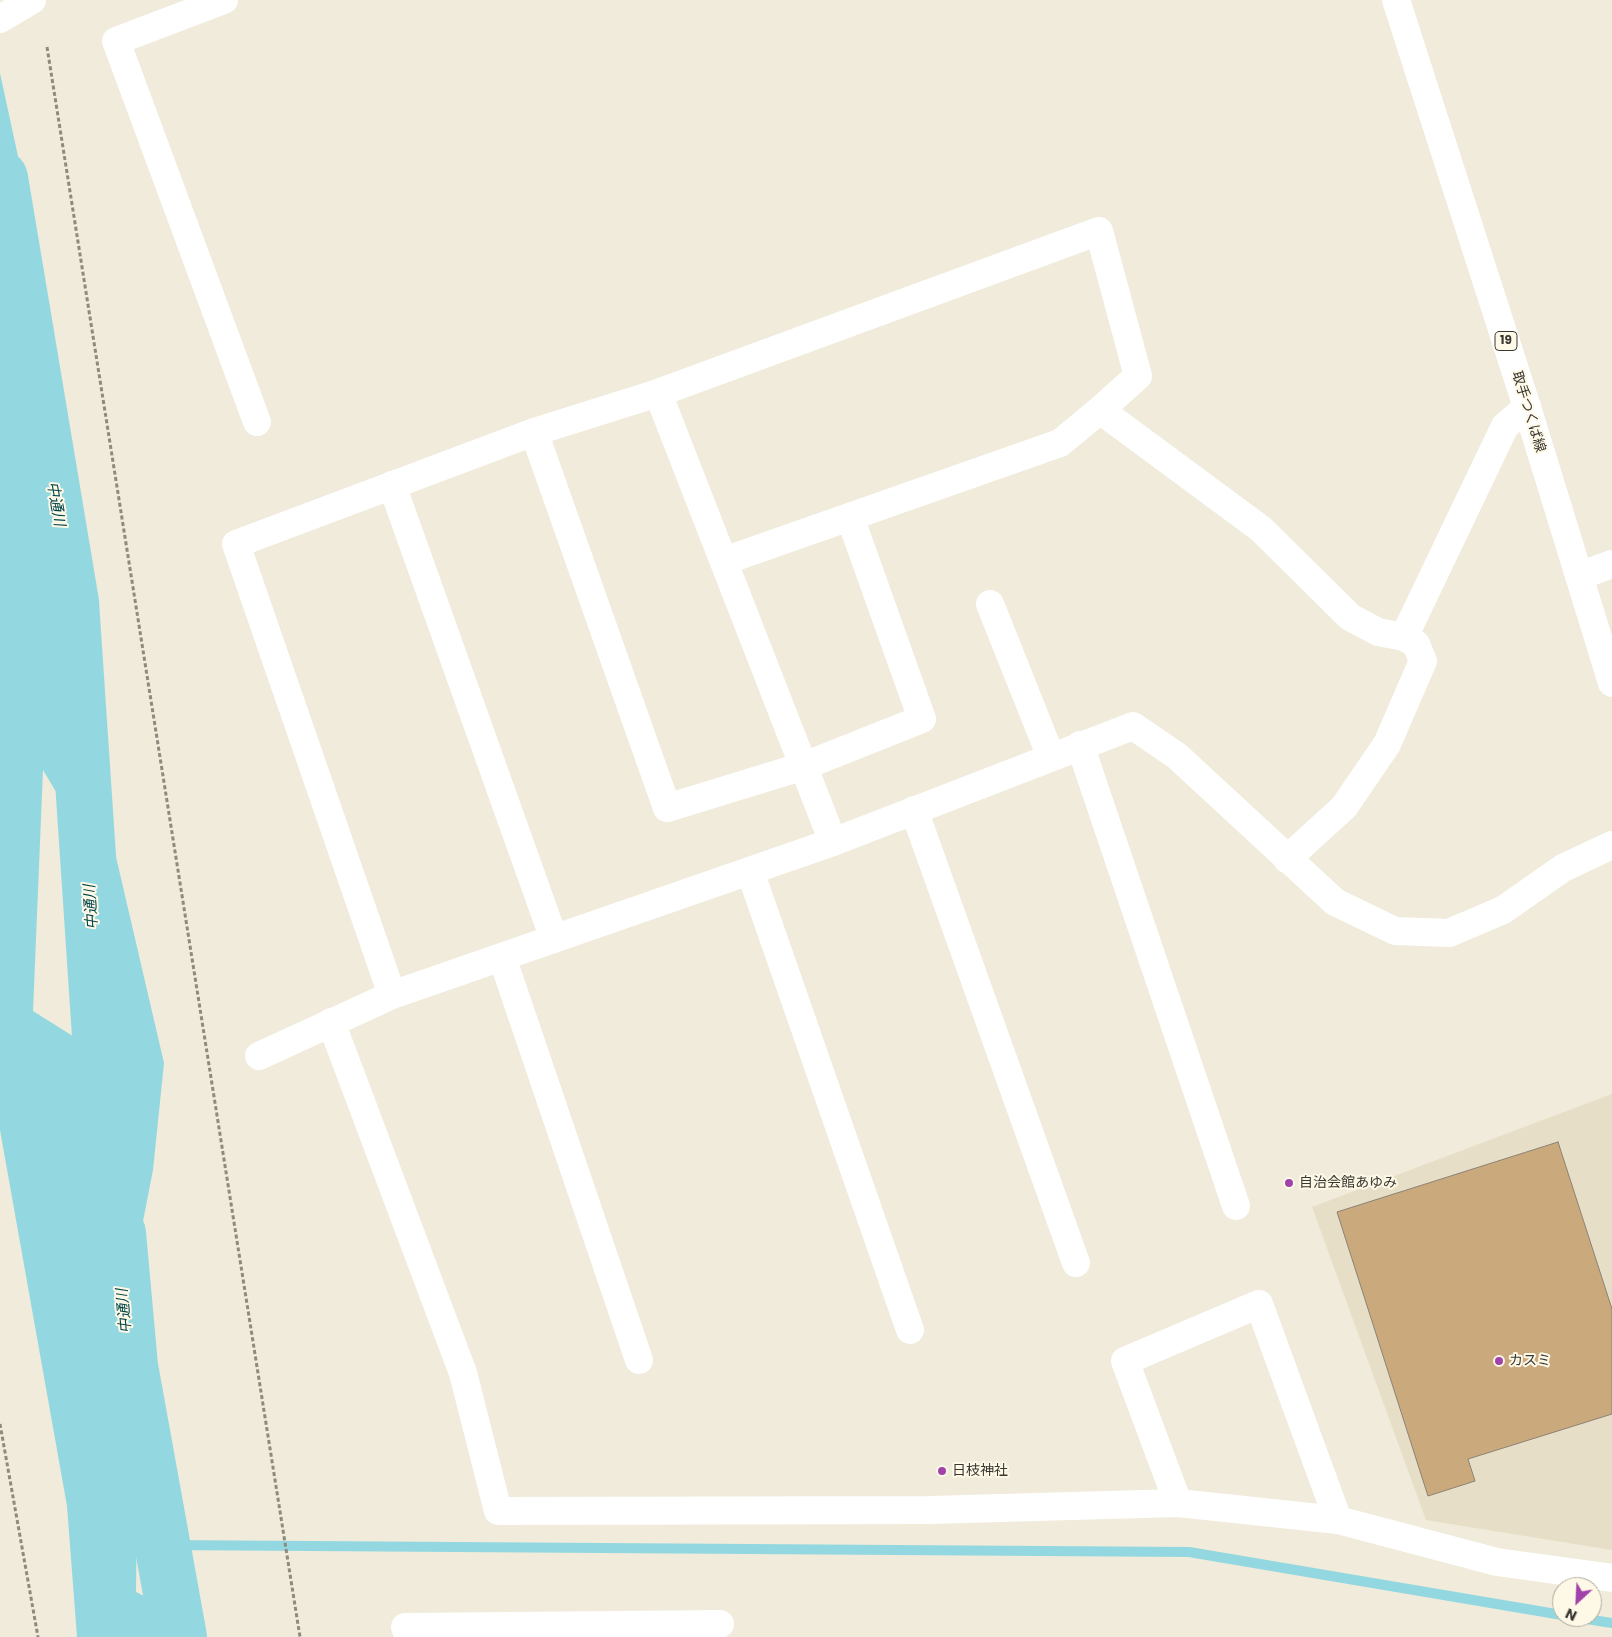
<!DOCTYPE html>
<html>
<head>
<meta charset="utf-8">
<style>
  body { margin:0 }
  #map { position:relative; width:1612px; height:1637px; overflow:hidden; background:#f0ebda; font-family:Poppins,sans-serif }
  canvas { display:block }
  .north { position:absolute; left:1552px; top:1577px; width:50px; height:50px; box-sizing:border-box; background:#fef8e7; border:1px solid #afab9e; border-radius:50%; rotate:205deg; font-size:14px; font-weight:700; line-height:20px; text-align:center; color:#393731 }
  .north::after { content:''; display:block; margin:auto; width:18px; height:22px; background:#a142aa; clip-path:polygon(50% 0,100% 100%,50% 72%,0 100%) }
</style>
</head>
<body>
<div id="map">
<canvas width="1612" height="1637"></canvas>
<div class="north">N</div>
</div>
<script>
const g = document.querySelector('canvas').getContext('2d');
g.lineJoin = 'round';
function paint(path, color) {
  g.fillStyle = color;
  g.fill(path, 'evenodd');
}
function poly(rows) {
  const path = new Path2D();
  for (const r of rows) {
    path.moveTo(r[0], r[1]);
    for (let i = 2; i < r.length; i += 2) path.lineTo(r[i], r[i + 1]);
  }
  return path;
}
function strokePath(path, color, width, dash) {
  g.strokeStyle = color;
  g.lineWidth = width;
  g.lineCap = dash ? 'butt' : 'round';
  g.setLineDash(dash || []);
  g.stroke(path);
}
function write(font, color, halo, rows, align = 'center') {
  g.font = font + ' Poppins,"Noto Sans JP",sans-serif';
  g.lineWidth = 4;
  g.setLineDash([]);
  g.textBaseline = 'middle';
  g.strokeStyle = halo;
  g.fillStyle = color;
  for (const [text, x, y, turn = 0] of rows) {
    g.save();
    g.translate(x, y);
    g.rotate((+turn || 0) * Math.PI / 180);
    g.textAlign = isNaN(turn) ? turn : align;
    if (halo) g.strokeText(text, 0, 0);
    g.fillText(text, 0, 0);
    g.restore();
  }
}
const built = poly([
  [1612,1094,1612,1550,1426,1520,1312,1207]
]);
const water = poly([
  [0,73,19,161,32,496,164,1063,153,1170,119,1344,137,1505,136,1592,197,1622,204,1637,77,1637,67,1506,0,1130],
  [43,770,113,887,76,1038,33,1011]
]);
const stream = poly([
  [162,1545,1189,1552,1562,1615],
  [1574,1617,1612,1623]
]);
const river = poly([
  [0,178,71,602,100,1036],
  [118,1233,130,1366,179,1637]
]);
const building = poly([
  [1558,1142,1612,1309,1612,1414,1468,1459,1475,1481,1428,1496,1337,1212,1558,1142]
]);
const path = poly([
  [47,47,300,1637],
  [0,1424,38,1637]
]);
const minor = poly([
  [224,0,116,41,257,422],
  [0,19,32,0],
  [658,393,833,842],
  [534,432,667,808,804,766,922,719,850,517],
  [392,485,554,939],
  [724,561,1060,443,1100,410],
  [1579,576,1612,564],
  [990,604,1051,757],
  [1404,637,1505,426,1527,407],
  [1080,745,1236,1206],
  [914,810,1076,1263],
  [750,871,910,1330],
  [502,957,639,1360],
  [392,995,236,544,534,432,658,393,1099,231,1138,376,1100,410,1261,529,1350,617,1378,632,1404,637,1416,644,1423,661,1387,744,1344,807,1287,859],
  [331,1022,463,1373,498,1511,930,1510,1178,1503,1338,1520,1497,1562,1612,1578],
  [259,1056,392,995,833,842,1133,726,1177,756,1335,902,1395,931,1449,933,1503,910,1563,868,1612,845],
  [1178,1503,1125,1361,1259,1304,1338,1520],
  [409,1637,405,1627,720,1624]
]);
const major = poly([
  [1396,0,1527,407,1612,683]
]);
const markers = [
  [1289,1183,5,"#a142aa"],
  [1499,1361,5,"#a142aa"],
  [942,1471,5,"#a142aa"]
];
const shields = [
  [1506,341,22]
];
const shieldNames = [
  ["19",1506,341]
];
const streetNames = [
  ["取手つくば線",1528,412,73]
];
const poiNames = [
  ["自治会館あゆみ",1299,1183],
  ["カスミ",1509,1361],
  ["日枝神社",952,1471]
];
const waterNames = [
  ["中通川",55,504,80],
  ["中通川",92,907,-94],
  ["中通川",125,1311,-95]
];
paint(built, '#e6dec6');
paint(water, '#93d8e1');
strokePath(stream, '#93d8e1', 10);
strokePath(river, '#93d8e1', 56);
paint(building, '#caaa7d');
strokePath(building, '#8c8275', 1);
strokePath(path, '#8d8a7f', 3, [4, 2.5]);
strokePath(minor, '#fff', 28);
strokePath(major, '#fff', 28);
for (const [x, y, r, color] of markers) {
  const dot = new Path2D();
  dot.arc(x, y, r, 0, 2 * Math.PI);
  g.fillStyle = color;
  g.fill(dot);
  strokePath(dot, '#fef8e7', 2);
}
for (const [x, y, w] of shields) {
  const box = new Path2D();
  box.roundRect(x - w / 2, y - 9.5, w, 19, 4);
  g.fillStyle = '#fef8e7';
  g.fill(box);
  strokePath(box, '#393731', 1);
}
write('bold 12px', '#393731', null, shieldNames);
write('14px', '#393731', '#fef8e7', streetNames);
write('14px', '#393731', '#fef8e7', poiNames, 'left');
write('italic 15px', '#00444a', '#fef8e7', waterNames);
</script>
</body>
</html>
